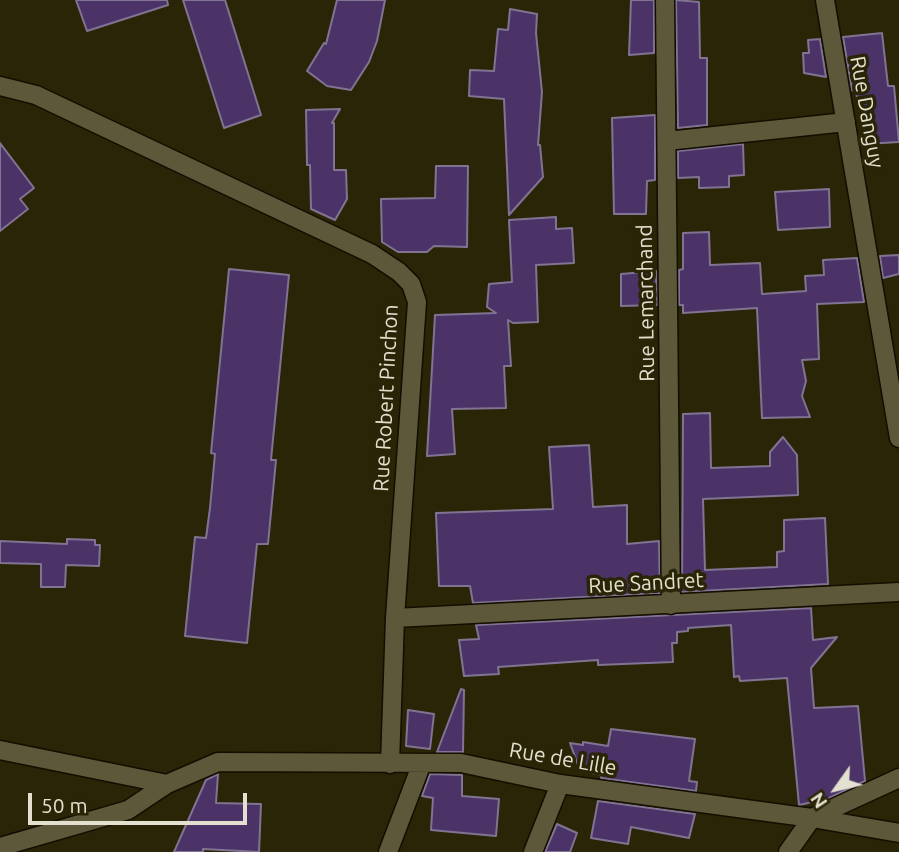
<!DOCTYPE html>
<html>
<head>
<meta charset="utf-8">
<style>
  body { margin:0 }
  #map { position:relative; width:899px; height:852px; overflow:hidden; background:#2a2506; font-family:Ubuntu,sans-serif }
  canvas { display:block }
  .north { position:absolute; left:801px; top:754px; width:70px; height:70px; -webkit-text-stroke:5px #2a2506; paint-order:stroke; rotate:236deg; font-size:19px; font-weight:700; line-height:28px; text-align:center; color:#e3e0cf }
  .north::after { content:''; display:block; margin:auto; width:24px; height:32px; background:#e3e0cf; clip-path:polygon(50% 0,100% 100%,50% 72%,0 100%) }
  .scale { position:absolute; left:28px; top:793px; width:219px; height:32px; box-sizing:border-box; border:4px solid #e3e0cf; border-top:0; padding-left:9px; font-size:21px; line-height:24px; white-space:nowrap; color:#e3e0cf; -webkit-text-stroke:5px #2a2506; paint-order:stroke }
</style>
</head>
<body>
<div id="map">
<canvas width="899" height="852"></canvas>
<div class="north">N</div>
<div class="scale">50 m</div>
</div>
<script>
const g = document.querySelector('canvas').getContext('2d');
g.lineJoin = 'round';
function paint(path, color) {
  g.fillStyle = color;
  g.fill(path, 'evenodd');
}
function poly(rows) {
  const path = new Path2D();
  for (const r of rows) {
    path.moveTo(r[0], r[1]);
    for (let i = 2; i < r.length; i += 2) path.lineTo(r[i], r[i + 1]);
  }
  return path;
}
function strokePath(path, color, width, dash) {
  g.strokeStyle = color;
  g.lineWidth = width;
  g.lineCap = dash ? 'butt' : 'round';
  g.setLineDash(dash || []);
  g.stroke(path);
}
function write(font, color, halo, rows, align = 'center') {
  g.font = font + ' Ubuntu,sans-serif';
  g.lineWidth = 7;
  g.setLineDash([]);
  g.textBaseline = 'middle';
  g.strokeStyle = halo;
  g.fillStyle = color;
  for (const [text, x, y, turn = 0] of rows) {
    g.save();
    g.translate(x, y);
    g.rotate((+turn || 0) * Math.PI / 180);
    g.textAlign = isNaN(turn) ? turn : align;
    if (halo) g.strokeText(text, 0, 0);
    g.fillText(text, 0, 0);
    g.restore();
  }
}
const building = poly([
  [76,0,167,0,168,5,87,31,76,0],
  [183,0,225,0,261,115,224,128,183,0],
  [337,0,385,0,377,41,369,62,351,90,327,86,307,71,324,43,326,44,337,0],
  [631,0,654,0,654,53,629,55,631,0],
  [676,0,699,2,700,58,707,58,707,125,678,128,676,0],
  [510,9,537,14,536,33,542,92,538,145,540,145,543,177,509,215,504,99,469,96,470,70,494,71,498,29,508,30,510,9],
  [882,33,888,86,894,86,899,142,866,144,856,92,852,90,843,37,882,33],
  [820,39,826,77,804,73,803,53,809,53,808,40,820,39],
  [340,109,332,123,334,123,334,170,346,170,347,199,335,220,311,209,310,165,307,165,306,110,340,109],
  [655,115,655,180,647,181,646,214,614,214,612,118,655,115],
  [0,143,34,188,20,199,28,209,0,231,0,143],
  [743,144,744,175,729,176,729,187,699,188,699,177,678,178,678,151,743,144],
  [436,166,468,166,467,247,434,246,427,252,398,252,382,242,381,199,435,198,436,166],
  [829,189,830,227,778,230,775,192,829,189],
  [556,217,556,229,572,228,574,263,536,265,538,322,513,323,508,320,511,366,504,366,506,408,452,409,455,454,427,456,435,315,496,313,487,307,489,284,512,282,509,220,556,217],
  [709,232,710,265,760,263,762,294,806,291,805,276,824,275,823,260,857,258,864,302,817,304,819,359,802,360,806,381,802,396,810,417,762,418,757,308,683,313,683,305,679,305,679,270,683,269,683,233,709,232],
  [899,255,899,274,883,278,880,256,899,255],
  [229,269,289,275,271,460,276,460,268,544,257,544,247,643,185,636,195,537,206,538,210,508,215,454,211,453,229,269],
  [656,271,657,305,621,306,621,274,656,271],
  [710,413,711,468,770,466,770,452,783,437,797,455,798,495,703,499,705,570,777,567,777,552,784,551,784,520,825,518,828,584,682,592,683,414,710,413],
  [589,445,593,507,627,505,627,544,659,541,660,593,473,603,470,586,439,586,436,513,553,509,549,447,589,445],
  [67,539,95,540,95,545,100,545,99,566,66,565,65,587,41,587,41,564,0,563,0,541,67,544,67,539],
  [811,608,813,640,837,637,811,668,814,708,858,706,865,781,827,799,799,805,787,678,740,681,739,676,734,677,731,625,688,628,688,631,677,632,677,643,672,643,673,662,598,665,598,660,498,667,499,674,464,676,459,640,479,639,476,625,811,608],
  [461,689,464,690,463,752,437,752,461,689],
  [408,710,434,714,430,749,406,746,408,710],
  [611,729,695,739,689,781,697,782,696,791,601,778,602,775,580,771,570,743,583,745,583,742,608,746,611,729],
  [218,774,216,803,261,804,259,852,203,849,203,852,174,852,206,780,218,774],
  [430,774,462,775,462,796,499,799,496,836,431,830,433,798,422,796,430,774],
  [598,801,695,814,689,838,631,827,628,844,591,838,598,801],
  [557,824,577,833,570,852,545,852,557,824]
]);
const minor = poly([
  [665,0,671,605],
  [825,0,899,438],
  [0,86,36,95,372,254,399,272,411,284,417,302,395,618,390,764],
  [667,141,846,122],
  [395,618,899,592],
  [0,750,167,784,218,762,461,763,560,784,812,818,899,833],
  [0,847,128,810,167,784],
  [388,852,422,763],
  [533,852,560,784],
  [788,852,812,818,899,778]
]);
const streetNames = [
  ["Rue Danguy",867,112,80],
  ["Rue Lemarchand",646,303,-91],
  ["Rue Robert Pinchon",386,398,-87],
  ["Rue Sandret",646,583,-3],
  ["Rue de Lille",563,759,10]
];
paint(building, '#4b3367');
strokePath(building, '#807492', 2);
strokePath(minor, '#120e00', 21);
strokePath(minor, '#5d5839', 18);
write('21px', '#e3e0cf', '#2a2506', streetNames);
</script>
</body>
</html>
